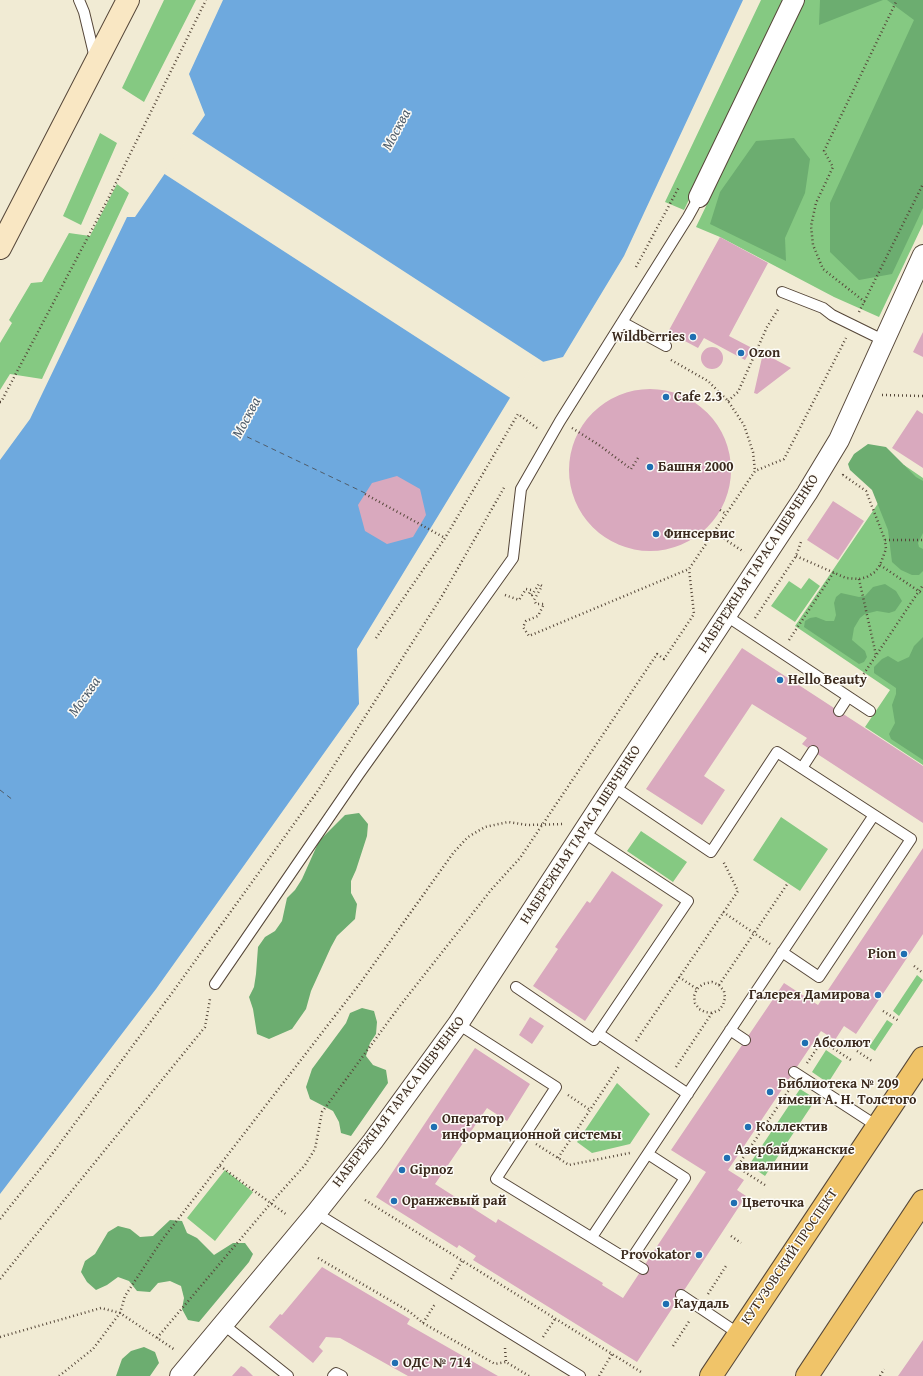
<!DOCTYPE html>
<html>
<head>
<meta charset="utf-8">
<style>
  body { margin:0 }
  canvas { display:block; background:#f1ebd4 }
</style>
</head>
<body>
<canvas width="923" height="1376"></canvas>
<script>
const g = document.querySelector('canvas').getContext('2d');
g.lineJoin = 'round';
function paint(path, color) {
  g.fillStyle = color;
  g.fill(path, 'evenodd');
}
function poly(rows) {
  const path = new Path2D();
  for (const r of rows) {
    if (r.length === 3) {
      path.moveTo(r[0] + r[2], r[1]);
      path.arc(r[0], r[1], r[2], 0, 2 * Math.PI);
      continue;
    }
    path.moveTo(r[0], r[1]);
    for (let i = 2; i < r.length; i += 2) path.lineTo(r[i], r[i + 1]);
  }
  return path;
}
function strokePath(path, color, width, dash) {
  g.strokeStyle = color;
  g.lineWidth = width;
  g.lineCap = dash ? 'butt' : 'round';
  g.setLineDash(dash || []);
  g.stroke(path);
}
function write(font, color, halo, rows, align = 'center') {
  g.font = font + ' "Gentium Book Plus",serif';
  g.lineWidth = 3;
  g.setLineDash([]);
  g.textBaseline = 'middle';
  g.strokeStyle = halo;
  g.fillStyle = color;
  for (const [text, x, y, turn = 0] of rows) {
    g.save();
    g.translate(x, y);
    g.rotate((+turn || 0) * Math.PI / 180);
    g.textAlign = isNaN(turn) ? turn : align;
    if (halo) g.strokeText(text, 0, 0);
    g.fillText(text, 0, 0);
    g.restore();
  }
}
const green = poly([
  [164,0,196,0,144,102,122,88],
  [761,0,785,0,684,210,665,202],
  [805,0,923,0,923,224,879,317,834,297,720,237,696,227],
  [100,133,117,143,81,225,63,216],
  [117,184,129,193,42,379,10,374,0,390,0,343,12,323,9,320,31,283,42,282,69,233,90,236],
  [904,465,923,478,923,765,865,727,890,690,795,626],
  [809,578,820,586,795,622,771,606,789,581,801,589],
  [781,817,828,849,800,891,753,860],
  [641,831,687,862,673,882,627,851],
  [917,975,923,980,899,1016,893,1011],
  [887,1020,893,1024,875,1051,869,1047],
  [826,1050,842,1061,828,1083,812,1072],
  [617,1083,650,1114,630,1144,592,1153,577,1142],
  [800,1089,816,1099,765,1176,749,1165],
  [225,1170,253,1192,215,1241,187,1218]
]);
const forest = poly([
  [820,0,883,0,819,25],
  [887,0,923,0,923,208,892,274,859,280,830,252,830,203,914,20],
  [794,138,810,159,805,193,785,238,786,261,710,224,720,192,756,141],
  [868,444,886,447,916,477,923,481,923,533,918,543,919,547,923,549,923,571,919,575,912,575,901,570,892,562,888,530,872,490,850,470,848,464,854,454],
  [885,584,896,591,902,601,895,611,889,613,877,611,865,614,860,618,854,628,852,640,865,651,867,657,864,662,859,664,804,627,805,621,810,618,816,617,826,621,834,621,836,615,834,603,836,597,841,593,859,597,865,596,873,587],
  [923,637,923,760,891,739,889,734,895,723,892,705,896,694,896,688,874,673,874,667,882,659,888,656,898,662,909,657,914,646],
  [359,813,368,824,367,836,356,870,351,881,351,893,357,904,355,919,337,936,331,947,311,991,306,1009,292,1029,269,1039,257,1034,253,1009,249,997,254,987,256,974,258,947,265,937,275,931,282,921,287,898,295,890,302,879,319,841,345,815],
  [362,1008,374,1011,377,1022,376,1034,370,1043,366,1056,373,1065,386,1070,388,1083,351,1136,341,1133,339,1122,333,1111,310,1099,306,1087,312,1069,346,1023,350,1013],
  [170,1220,182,1221,187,1233,197,1238,214,1255,233,1243,245,1243,253,1254,249,1262,199,1322,188,1320,182,1309,184,1298,181,1286,170,1281,158,1283,150,1292,137,1291,129,1281,118,1277,107,1285,96,1290,87,1282,81,1272,85,1261,95,1254,108,1232,118,1226,130,1229,140,1237,153,1236],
  [144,1347,155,1352,159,1363,150,1376,116,1376,122,1359,131,1351]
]);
const water = poly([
  [223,0,743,0,624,256,563,357,530,365,357,649,359,704,156,989,0,1194,0,460,30,419,127,217,135,217,205,115,189,74]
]);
const pier = poly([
  [191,133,545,363,531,367,512,399,163,173]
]);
const ferry = poly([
  [239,433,365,493],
  [0,790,13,800]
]);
const building = poly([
  [720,237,768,263,729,336,752,348,745,360,704,338,698,348,668,332],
  [923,332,923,357,913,352],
  [712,358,11],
  [763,353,791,368,757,394,754,393],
  [650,470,81],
  [917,410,923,414,923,468,892,448],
  [397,476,420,489,426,515,413,537,387,544,365,531,358,505,372,483],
  [833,501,864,521,838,560,807,540],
  [742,648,923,766,923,823,802,744,807,738,752,704,704,776,725,790,702,825,646,789],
  [923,848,923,934,856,1034,844,1026,835,1040,821,1031,728,1170,744,1180,737,1190,746,1196,637,1362,473,1260,476,1256,459,1245,457,1248,376,1197,475,1048,530,1084,507,1121,487,1108,435,1184,496,1223,498,1219,603,1283,602,1285,623,1298,706,1172,671,1150,784,983,818,1005],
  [612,871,663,905,585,1021,533,986,558,949,555,947,587,901,590,903],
  [530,1017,544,1026,532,1044,519,1035],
  [322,1267,410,1319,407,1324,498,1376,408,1376,340,1338,326,1337,319,1347,323,1351,313,1363,269,1327,280,1314,282,1315],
  [923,1340,923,1376,898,1376],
  [241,1366,245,1368,253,1376,232,1376]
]);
const path = poly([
  [636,267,679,187],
  [865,302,823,269,813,245,811,226,816,203,833,167,824,151,897,0],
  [859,312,923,184],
  [671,360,708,381,728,401,744,425,753,452,755,471],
  [882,395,923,396],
  [728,401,738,392,767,327,779,308],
  [0,402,1,402,108,199,206,0],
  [572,428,599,445,631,469,638,458],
  [365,494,445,538],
  [720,510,726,514],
  [714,532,744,552],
  [885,540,923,540],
  [796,556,846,578,859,579,867,577,875,572,880,565,886,549,885,540,866,491,843,475,842,477],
  [880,565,923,594],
  [859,579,876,655],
  [505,595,519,600,526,589,531,590,529,594,532,595,539,584,542,586,534,600,536,604,544,604,538,616,526,621,523,627,529,636,689,569,755,471,784,459,846,338],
  [755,618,796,556,801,542],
  [376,638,445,538,518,414,537,428],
  [789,640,834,572],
  [857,684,923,585],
  [723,912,770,944],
  [914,966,923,973],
  [679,977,697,989],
  [719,985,788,883],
  [883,1011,899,1021],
  [636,1041,738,891,723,861],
  [857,1051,872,1061],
  [807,1063,822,1041,851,1060],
  [676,1067,712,1013,719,1010,723,1005,725,998,724,991,719,985,712,982,703,984,697,989,694,996,695,1003,699,1009,705,1012,712,1013],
  [568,1095,590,1110],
  [536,1144,569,1165,630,1153],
  [558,1158,620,1065],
  [220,1166,287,1215],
  [765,1185,737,1167,791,1087],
  [365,1200,641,1372],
  [0,1219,49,1158,172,993,317,792,442,596,505,486],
  [731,1236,741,1243],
  [318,1258,410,1312,423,1323,495,1364,506,1362],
  [0,1279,205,1027,210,999],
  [451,1279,462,1261],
  [708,1294,726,1266],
  [423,1323,435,1304],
  [0,1337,101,1308,120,1313,175,1350],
  [543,1337,555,1319],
  [157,1338,271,1203,305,1165,315,1149,322,1112,399,1007,491,890,520,858,657,654,664,659,694,614,689,569],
  [673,1346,690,1320],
  [505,1348,506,1362,529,1376],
  [59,1376,93,1349,120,1313,125,1296,162,1240,358,986,454,852,468,837,485,827,508,822,527,825,565,824],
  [599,1376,612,1354],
  [880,1376,884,1369]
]);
const service = poly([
  [79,0,84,12,95,58],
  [782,292,823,308,832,315,885,341],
  [622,322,666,346],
  [725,615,870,711],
  [839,711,848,697],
  [802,768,813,751],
  [782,952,819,977,911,839,874,815],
  [215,984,359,774,513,558,521,489,560,421,688,217,699,197],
  [516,987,594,1040,688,901,583,832],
  [458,1024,556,1087,496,1179,643,1269],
  [730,1030,745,1040],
  [599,1034,688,1094],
  [794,1072,877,1126],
  [316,1213,580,1376],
  [592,1237,874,815,777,752,711,852,613,786],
  [630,1261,685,1178,648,1154],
  [681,1295,739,1334],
  [224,1325,288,1376],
  [333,1376,336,1373,342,1376]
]);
const minor = poly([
  [699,197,794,0],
  [180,1376,316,1213,373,1141,458,1024,606,797,807,493,839,440,923,255]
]);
const secondary = poly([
  [0,248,128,0]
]);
const primary = poly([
  [711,1376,923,1058],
  [807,1376,923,1201]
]);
const markers = [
  [693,337,4,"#1f6fb2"],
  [741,353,4,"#1f6fb2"],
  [666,397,4,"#1f6fb2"],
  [650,467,4,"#1f6fb2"],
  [656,534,4,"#1f6fb2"],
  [780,680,4,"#1f6fb2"],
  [904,954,4,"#1f6fb2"],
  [878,995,4,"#1f6fb2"],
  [805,1043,4,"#1f6fb2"],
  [770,1092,4,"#1f6fb2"],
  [434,1127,4,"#1f6fb2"],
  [748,1127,4,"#1f6fb2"],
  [727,1158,4,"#1f6fb2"],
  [402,1170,4,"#1f6fb2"],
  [394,1201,4,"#1f6fb2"],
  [734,1203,4,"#1f6fb2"],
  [699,1255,4,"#1f6fb2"],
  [666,1304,4,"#1f6fb2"],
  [395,1363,4,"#1f6fb2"]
];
const poiNames = [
  ["Wildberries",685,337,"right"],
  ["Ozon",749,353],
  ["Cafe 2.3",674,397],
  ["Башня 2000",658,467],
  ["Финсервис",664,534],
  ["Hello Beauty",788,680],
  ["Pion",896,954,"right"],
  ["Галерея Дамирова",870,995,"right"],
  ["Абсолют",813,1043],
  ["Библиотека № 209",778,1084],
  ["имени А. Н. Толстого",778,1100],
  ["Оператор",442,1119],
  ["информационной системы",442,1135],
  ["Коллектив",756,1127],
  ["Азербайджанские",735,1150],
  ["авиалинии",735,1166],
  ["Gipnoz",410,1170],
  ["Оранжевый рай",402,1201],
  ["Цветочка",742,1203],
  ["Provokator",691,1255,"right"],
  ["Каудаль",674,1304],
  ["ОДС № 714",403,1363]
];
const streetNames = [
  ["НАБЕРЕЖНАЯ ТАРАСА ШЕВЧЕНКО",759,564,-57],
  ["НАБЕРЕЖНАЯ ТАРАСА ШЕВЧЕНКО",581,835,-57],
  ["НАБЕРЕЖНАЯ ТАРАСА ШЕВЧЕНКО",399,1102,-53],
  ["КУТУЗОВСКИЙ ПРОСПЕКТ",790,1257,-56]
];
const waterNames = [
  ["Москва",397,130,-62],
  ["Москва",247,418,-62],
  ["Москва",85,697,-55]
];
paint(green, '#85c982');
paint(forest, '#6cad70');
paint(water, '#6ea9de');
paint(pier, '#f1ebd4');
strokePath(ferry, '#4f5d6b', 1, [5, 4]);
paint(building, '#d9a9be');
strokePath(service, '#564739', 12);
strokePath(minor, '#564739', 22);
strokePath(secondary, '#564739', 24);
strokePath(primary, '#564739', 24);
strokePath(path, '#564739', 2.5, [1, 3]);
strokePath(service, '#fff', 10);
strokePath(minor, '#fff', 20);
strokePath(secondary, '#f9e7c3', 22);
strokePath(primary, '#f0c469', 22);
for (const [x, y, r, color] of markers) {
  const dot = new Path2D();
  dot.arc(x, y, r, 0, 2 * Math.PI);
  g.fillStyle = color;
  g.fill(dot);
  strokePath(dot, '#fdfcf7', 1.5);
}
write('bold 14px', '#3b2a1e', '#fdfcf7', poiNames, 'left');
write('14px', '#3b2a1e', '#fdfcf7', streetNames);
write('italic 15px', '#4f5d6b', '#fdfcf7', waterNames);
</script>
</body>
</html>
